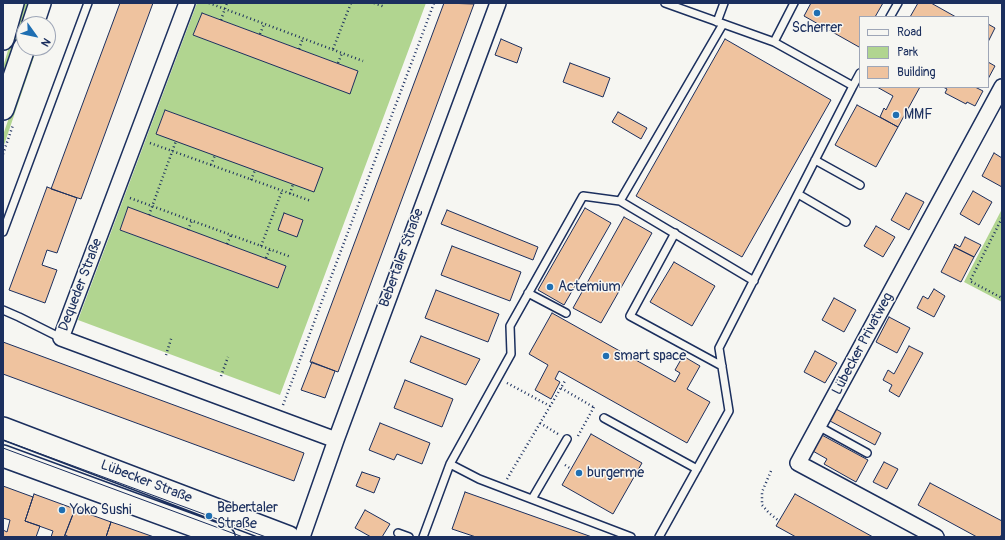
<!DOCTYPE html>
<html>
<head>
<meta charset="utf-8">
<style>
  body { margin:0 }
  #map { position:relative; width:1005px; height:540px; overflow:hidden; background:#f6f6f2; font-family:Pangolin,sans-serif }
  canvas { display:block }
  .frame { position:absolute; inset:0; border:4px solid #1b2f5e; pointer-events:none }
  .legend { position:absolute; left:859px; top:16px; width:130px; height:72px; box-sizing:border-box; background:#f6f6f2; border:1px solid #9ea6b7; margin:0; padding:5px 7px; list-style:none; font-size:12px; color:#1b2f5e }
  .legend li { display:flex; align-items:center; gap:8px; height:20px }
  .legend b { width:20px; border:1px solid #9ea6b7 }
  .north { position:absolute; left:16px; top:16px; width:40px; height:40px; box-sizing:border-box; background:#f6f6f2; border:1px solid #9ea6b7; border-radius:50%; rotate:123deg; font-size:11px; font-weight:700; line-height:16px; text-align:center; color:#1b2f5e }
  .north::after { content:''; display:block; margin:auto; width:14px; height:18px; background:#1f6fb2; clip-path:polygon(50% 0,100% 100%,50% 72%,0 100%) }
</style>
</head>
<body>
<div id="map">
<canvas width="1005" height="540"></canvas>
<div class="frame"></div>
<ul class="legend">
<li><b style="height:5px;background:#f6f6f2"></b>Road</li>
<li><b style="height:11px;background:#b1d590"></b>Park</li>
<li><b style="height:11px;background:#efc39f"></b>Building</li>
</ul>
<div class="north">N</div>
</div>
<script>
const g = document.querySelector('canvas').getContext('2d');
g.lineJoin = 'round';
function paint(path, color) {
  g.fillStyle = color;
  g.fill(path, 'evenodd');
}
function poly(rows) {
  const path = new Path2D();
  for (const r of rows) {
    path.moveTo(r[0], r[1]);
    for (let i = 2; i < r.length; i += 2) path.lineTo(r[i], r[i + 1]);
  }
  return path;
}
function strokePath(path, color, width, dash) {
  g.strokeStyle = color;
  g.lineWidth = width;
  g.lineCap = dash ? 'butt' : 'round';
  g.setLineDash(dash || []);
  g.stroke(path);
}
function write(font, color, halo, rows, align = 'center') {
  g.font = font + ' Pangolin,sans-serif';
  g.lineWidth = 3;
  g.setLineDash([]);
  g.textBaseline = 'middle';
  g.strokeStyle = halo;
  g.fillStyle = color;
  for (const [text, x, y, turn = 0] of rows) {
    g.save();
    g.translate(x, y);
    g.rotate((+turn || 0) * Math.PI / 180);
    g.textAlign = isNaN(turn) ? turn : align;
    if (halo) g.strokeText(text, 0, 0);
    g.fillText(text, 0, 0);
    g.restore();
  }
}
const green = poly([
  [22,3,28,3,21,29,3,82,3,67],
  [197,3,426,3,280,395,78,320],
  [202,13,358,71,350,93,193,35],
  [165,110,323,168,156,134],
  [128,208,286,266,278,288,120,230],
  [33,48,37,48,3,148,3,135],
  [1002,209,1002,302,964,282]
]);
const building = poly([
  [120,3,153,3,81,199,51,189,120,3],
  [444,3,474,4,338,372,310,362,444,3],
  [811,3,883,3,875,17,860,17,860,45,859,47,804,16,811,3],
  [918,3,931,3,956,17,910,17,918,3],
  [202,13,358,71,350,94,193,35,202,13],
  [988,24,995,28,988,42,988,24],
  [501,39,522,48,517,63,495,55,501,39],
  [725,39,831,100,742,257,636,196,725,39],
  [988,62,995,66,988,79,988,62],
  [570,63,610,78,603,97,563,82,570,63],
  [877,87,920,87,898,127,880,117,884,108,886,110,893,96,877,87],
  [943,87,975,87,983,91,975,106,967,102,966,104,945,93,947,89,943,87],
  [857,105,898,127,876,167,835,145,857,105],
  [165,110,323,168,314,192,156,134,165,110],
  [618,112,647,128,641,139,612,122,618,112],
  [994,153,1002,158,1002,187,982,176,994,153],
  [47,187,77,198,57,253,47,250,42,265,57,270,45,303,9,290,47,187],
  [973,191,992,202,979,225,960,214,973,191],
  [906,193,924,202,909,230,891,220,906,193],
  [128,207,286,266,278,288,120,230,128,207],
  [585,208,611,223,564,305,538,290,585,208],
  [447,210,538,247,533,260,441,224,447,210],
  [284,213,303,220,297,237,278,230,284,213],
  [624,217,652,233,601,323,573,308,624,217],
  [876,226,895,237,883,257,864,246,876,226],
  [965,237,981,245,974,257,954,247,955,244,960,247,965,237],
  [452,246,521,272,510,301,441,275,452,246],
  [954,247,974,257,961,282,941,272,954,247],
  [674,262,715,286,692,326,650,302,674,262],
  [934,289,945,296,934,317,917,308,923,296,928,299,934,289],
  [436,290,499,314,488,342,425,318,436,290],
  [834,298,856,310,844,332,822,320,834,298],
  [552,313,675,382,680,373,675,370,683,356,700,366,687,389,710,402,687,443,559,371,555,379,560,382,551,399,535,390,548,365,529,354,552,313],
  [889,317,910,328,897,353,876,342,889,317],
  [421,336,480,359,466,385,410,362,421,336],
  [3,342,304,453,294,481,3,374,3,342],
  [909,346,923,353,899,397,889,391,892,385,883,380,888,370,894,374,909,346],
  [815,351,837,363,825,383,804,372,815,351],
  [312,362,335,371,325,398,301,390,312,362],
  [405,380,453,399,442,427,394,408,405,380],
  [836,409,881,433,875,445,830,421,836,409],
  [380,423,430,443,422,464,397,454,394,460,369,450,380,423],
  [591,434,642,463,613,514,562,485,591,434],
  [820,434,868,460,856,482,824,464,827,459,811,450,820,434],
  [884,462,898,469,887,489,873,482,884,462],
  [362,472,380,478,374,493,356,486,362,472],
  [930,483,1002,521,1002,534,1000,537,977,537,918,505,930,483],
  [3,486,33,497,25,521,40,526,36,537,3,537,3,530,7,532,10,520,3,518,3,486],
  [465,492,592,537,476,537,452,529,465,492],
  [34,494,75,509,64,537,51,537,53,531,25,521,34,494],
  [795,494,873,537,796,537,776,526,795,494],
  [75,509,111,522,106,537,69,537,65,535,75,509],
  [365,510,390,524,382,537,371,537,355,528,365,510],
  [111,522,120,525,154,537,106,537,111,522]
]);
const path = poly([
  [209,3,363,61],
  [374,3,385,7],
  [221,20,227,3],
  [260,34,264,24],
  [299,49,303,38],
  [333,49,351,3],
  [338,63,342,53],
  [150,143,311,201],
  [3,154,13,125],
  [211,165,215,155],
  [251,180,255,170],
  [290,194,293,184],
  [130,198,291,257],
  [149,215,176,141],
  [1002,218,970,281,1002,298],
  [188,230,192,220],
  [227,244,231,235],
  [261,246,282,191],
  [266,258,270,249],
  [166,355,172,336],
  [221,376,228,357],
  [507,383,550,406],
  [561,388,595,408],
  [283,405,434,3],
  [540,423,558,434],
  [578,436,594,407],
  [565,465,571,469],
  [771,471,762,492,762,505,769,513,779,521],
  [507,479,565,381]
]);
const lane = poly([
  [890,17,898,3],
  [717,22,724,3],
  [723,24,620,201,754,281],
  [774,42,794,3],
  [853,86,860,73],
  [815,160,860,185],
  [798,194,846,222],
  [3,232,88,3],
  [675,233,630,316,722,366],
  [528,293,566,313],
  [3,310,19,317,61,338],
  [604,418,697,469],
  [818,426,867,453],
  [450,464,479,479,631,537],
  [532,499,567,439],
  [398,533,409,537],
  [423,537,450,464,511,354,510,326,583,196,620,201],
  [659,537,729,411,719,348,853,86,774,42,665,3]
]);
const street = poly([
  [187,3,61,338,336,440],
  [302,537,336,440,498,3],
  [936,537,798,463,1002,87]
]);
const secondary = poly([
  [33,24,40,3],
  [3,39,13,3],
  [3,109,24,48],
  [3,428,289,537],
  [3,456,224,537]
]);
const tram = poly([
  [3,440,266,537],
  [3,448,243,537]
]);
const markers = [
  [817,13,4,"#1f6fb2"],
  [896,115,4,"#1f6fb2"],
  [550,287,4,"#1f6fb2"],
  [606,356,4,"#1f6fb2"],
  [579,473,4,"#1f6fb2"],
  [62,510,4,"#1f6fb2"],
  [209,516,4,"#1f6fb2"]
];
const poiNames = [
  ["Scherrer",817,28,"center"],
  ["MMF",904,115],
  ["Actemium",558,287],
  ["smart space",614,356],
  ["burgerme",587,473],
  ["Bebertaler",217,508],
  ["Straße",217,524],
  ["Yoko Sushi",70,510]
];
const streetNames = [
  ["Bebertaler Straße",402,258,-70],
  ["Dequeder Straße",81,285,-69],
  ["Lübecker Privatweg",863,344,-62],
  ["Lübecker Straße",146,482,21]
];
paint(green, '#b1d590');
paint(building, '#efc39f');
strokePath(building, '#1b2f5e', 1);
strokePath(lane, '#1b2f5e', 10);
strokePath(street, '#1b2f5e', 18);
strokePath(secondary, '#1b2f5e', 24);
strokePath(path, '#1b2f5e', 2.5, [1, 3]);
strokePath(lane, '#f6f6f2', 7);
strokePath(street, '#f6f6f2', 15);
strokePath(secondary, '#f6f6f2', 21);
strokePath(tram, '#1b2f5e', 1);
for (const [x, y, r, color] of markers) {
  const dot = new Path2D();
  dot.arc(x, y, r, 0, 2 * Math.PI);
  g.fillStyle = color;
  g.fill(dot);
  strokePath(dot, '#f6f6f2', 1.5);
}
write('14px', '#1b2f5e', '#f6f6f2', poiNames, 'left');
write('14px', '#1b2f5e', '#f6f6f2', streetNames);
</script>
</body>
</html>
